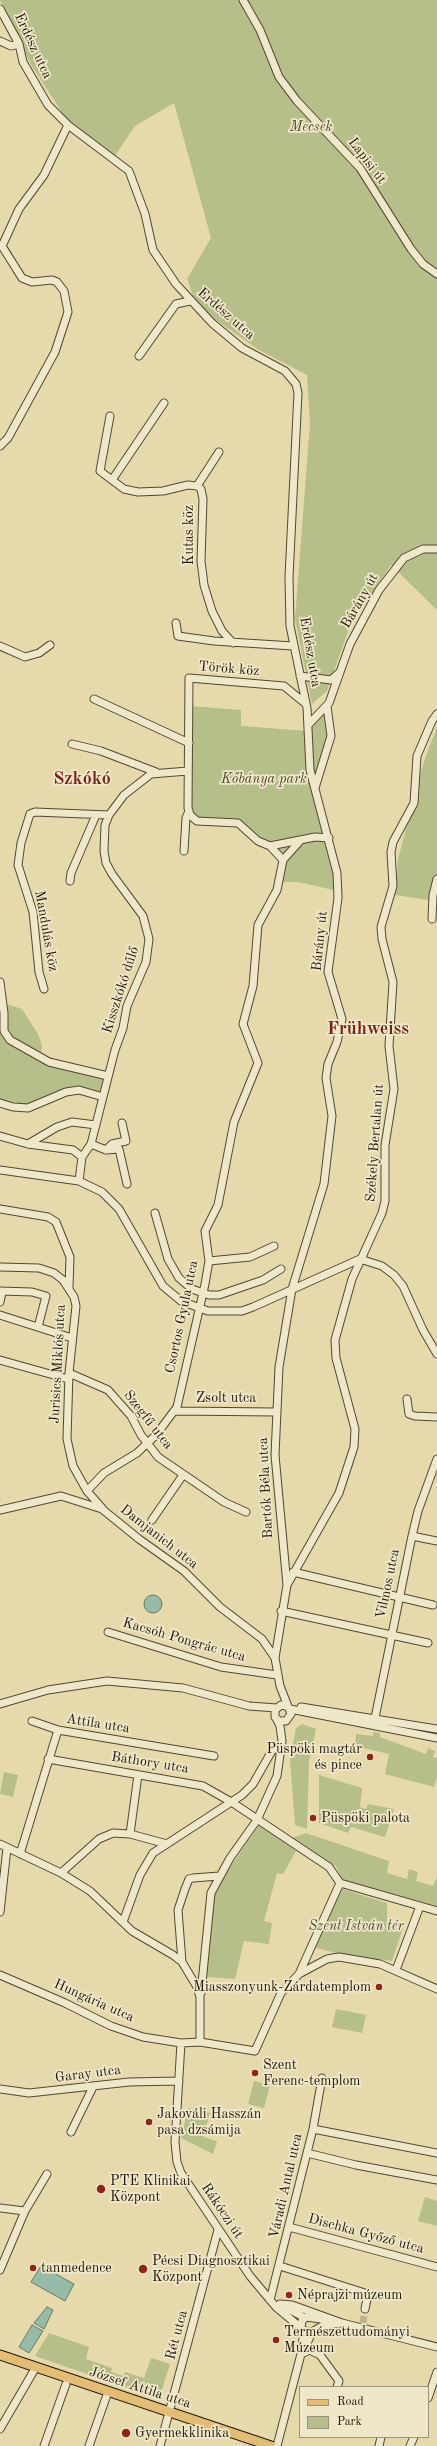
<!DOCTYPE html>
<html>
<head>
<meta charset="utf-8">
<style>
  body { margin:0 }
  #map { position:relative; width:437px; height:2446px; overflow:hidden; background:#e6daac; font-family:"Old Standard TT",serif }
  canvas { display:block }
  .legend { position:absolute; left:299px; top:2386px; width:130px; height:52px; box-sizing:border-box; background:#efe7c9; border:1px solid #9d937c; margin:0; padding:5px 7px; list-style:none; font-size:12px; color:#221608 }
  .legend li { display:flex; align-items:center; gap:8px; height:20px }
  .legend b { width:20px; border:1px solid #9d937c }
</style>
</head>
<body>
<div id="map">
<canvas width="437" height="2446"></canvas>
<ul class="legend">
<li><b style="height:5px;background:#e3bd76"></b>Road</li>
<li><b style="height:11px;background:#b6bf89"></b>Park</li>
</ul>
</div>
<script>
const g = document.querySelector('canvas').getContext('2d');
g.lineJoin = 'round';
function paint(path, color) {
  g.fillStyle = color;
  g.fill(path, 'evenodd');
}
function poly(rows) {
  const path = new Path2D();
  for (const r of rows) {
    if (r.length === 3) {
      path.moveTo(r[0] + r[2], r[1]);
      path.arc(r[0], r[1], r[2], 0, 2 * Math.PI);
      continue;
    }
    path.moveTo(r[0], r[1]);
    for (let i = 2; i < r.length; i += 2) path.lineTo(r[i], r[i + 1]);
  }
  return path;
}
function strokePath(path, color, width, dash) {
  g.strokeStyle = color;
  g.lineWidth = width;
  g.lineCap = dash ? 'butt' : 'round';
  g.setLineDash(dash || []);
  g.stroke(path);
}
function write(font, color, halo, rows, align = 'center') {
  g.font = font + ' "Old Standard TT",serif';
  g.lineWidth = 3.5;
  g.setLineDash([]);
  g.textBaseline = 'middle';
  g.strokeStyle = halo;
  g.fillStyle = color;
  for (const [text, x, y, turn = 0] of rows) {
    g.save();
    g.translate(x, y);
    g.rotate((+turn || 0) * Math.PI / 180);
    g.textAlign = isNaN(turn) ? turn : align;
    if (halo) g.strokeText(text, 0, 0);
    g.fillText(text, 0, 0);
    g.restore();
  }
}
const green = poly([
  [0,0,437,0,437,610,391,565,351,623,327,691,312,704,295,619,310,423,307,375,259,350,213,318,195,301,187,279,211,238,174,103,135,126,114,157,65,117,30,63],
  [190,706,241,710,241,726,308,731,325,709,331,726,315,788,338,891,298,882,280,882,283,860,238,823,203,823,190,815],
  [437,727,437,901,435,901,395,895,398,859,424,761],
  [0,987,7,1004,22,1009,38,1034,42,1046,41,1054,49,1060,107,1075,102,1096,79,1088,27,1107,0,1101],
  [302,1724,316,1729,309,1762,307,1829,295,1825,290,1760,296,1728],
  [373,1732,380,1733,380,1737,426,1754,428,1748,435,1751,433,1757,437,1758,437,1777,434,1787,385,1774,389,1754,355,1746,356,1734,373,1736],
  [4,1772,18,1775,13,1797,0,1794],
  [319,1775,362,1788,360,1807,366,1809,368,1804,394,1809,385,1837,351,1827,348,1833,319,1823],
  [260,1824,296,1851,283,1874,277,1873,264,1921,272,1923,269,1944,244,1941,235,1979,207,1977,213,1897,219,1883],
  [306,1833,389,1861,387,1873,407,1879,409,1869,418,1872,416,1881,433,1886,437,1876,437,1906,342,1881,336,1866,320,1859,292,1838],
  [339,1888,387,1903,387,1923,403,1928,392,1961,340,1954,313,1947],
  [336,2009,366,2015,362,2033,332,2027],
  [254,2081,270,2085,264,2108,248,2104],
  [188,2108,210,2113,203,2137,217,2141,213,2154,181,2138],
  [425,2197,437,2201,437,2226,418,2221],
  [49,2333,89,2347,86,2359,112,2368,111,2372,124,2376,125,2372,144,2378,151,2358,170,2364,159,2399,35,2356]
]);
const water = poly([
  [153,1604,9],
  [41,2266,74,2284,65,2301,31,2282,41,2266],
  [47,2307,53,2310,44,2329,34,2323,47,2307],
  [32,2325,43,2331,29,2353,19,2347,32,2325]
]);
const minorTunnel = poly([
  [363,2323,365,2309]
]);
const minor = poly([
  [243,0,260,30,279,77,297,101,360,168,411,249,423,264,437,274],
  [0,9,19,44,23,62,48,105,68,125,129,171,145,214,153,250,176,284,212,323,242,348,285,371,296,384,298,393,289,577,290,626,307,708,310,770,337,873,338,898,328,972,342,1019,337,1042,328,1064,326,1078,332,1116,324,1184,292,1289,279,1367,275,1455,287,1585,275,1658,280,1686,291,1714,286,1721,279,1721,275,1717,275,1710,281,1705,286,1706],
  [0,41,11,46,19,44],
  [139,356,176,304,190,301],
  [110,416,100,471,124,489,138,492,163,491,188,485,197,486,201,489,203,499,201,561,204,585,212,611,222,631,233,643],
  [0,446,8,438,55,352,68,312,64,291,57,282,52,280,32,282,22,278,2,246,19,209,44,175,68,125],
  [112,480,164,403],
  [197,486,219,452],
  [176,623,178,636,214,641,293,646],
  [0,646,25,657,39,653,50,645],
  [300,676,331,680,339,673],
  [94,699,189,743],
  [306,704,284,686,189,678,188,808,190,815,197,821,238,823,258,841,270,846,315,837,329,838],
  [308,725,329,703,350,644,379,590,404,558,423,549,437,549],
  [72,744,101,751,156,772],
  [315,788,331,736,327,706],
  [270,846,283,860],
  [184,851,186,818,189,811],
  [70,881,71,873,96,815],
  [432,919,433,895,437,879],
  [0,982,4,1013,4,1031,10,1040,49,1062,108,1076],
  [44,989,39,972,33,912,18,865,21,843,30,814,35,812,109,815],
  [0,1103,13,1107,28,1108,66,1092,79,1090,103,1097],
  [0,1136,28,1144,73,1150,82,1157],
  [28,1144,57,1127,72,1122,96,1125],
  [91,1144,106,1150,119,1149,127,1184],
  [106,1150,112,1144,126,1141,122,1123],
  [0,1170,79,1181,102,1192,119,1209,163,1286,181,1301,208,1311,242,1311,253,1307,360,1259,382,1266,394,1275,403,1286,423,1330,437,1354],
  [79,1181,82,1157,91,1144,115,1050,123,1028,127,1006,146,962,149,939,143,916,112,874,106,863,104,851,105,825,109,815,124,795,151,774,188,771],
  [0,1209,48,1217,56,1222,70,1257,69,1288],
  [155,1213,168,1259,179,1278,192,1289,209,1295,219,1295,263,1280,281,1269],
  [209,1261,250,1257,274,1246],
  [0,1267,39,1268,54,1273,63,1280,74,1297,76,1306,69,1373,67,1439,73,1466,87,1491,102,1508],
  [0,1291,32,1292,46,1296,38,1327],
  [0,1302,2,1292],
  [0,1315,72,1338],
  [0,1360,68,1379],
  [69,1373,108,1390,131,1416,141,1435,158,1457,224,1502,246,1512],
  [407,1399,409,1414,415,1416,437,1417],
  [175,1411,276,1412],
  [87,1491,104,1473,137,1453,156,1435,177,1407,205,1284,209,1261,205,1231,218,1205,234,1122,258,1063,243,1024,253,986,258,925,277,890,283,860,300,841],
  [0,1510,61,1496,102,1509,139,1539,184,1571,220,1607,262,1639,275,1658],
  [152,1520,183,1475],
  [412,1536,437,1541],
  [293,1572,433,1605],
  [287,1585,339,1493,354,1447,355,1429,336,1358,335,1340,352,1279,382,1213,385,1201,385,1145,394,1089,389,1046,393,982,382,939,381,927,393,886,391,852,393,842,414,803,417,756,432,721,437,714],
  [281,1611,428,1643],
  [108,1632,221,1667,277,1675],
  [0,1704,48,1690,107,1681,183,1688,249,1706,277,1708],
  [301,1707,437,1729],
  [290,1709,437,1738],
  [375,1718,412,1536,418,1511,437,1459],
  [32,1721,58,1730,214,1756],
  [48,1759,203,1786,233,1803,329,1867,340,1883],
  [130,1834,138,1775],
  [0,1844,61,1873,90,1891,132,1931,173,1955,182,1962,197,1987,200,1997,200,2042],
  [20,1854,58,1730],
  [61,1873,99,1839,113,1833,130,1834,167,1844],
  [340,1883,437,1911],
  [0,1912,7,1848],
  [123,1922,140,1875,153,1853,242,1795,253,1784,273,1749,282,1749],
  [182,1962,178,1910,185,1889,189,1879,193,1878,219,1876],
  [396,1970,420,1906],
  [299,1974,340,1883],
  [0,1975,65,2003,111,2026,143,2037,181,2043,200,2042,255,2051,281,1993,299,1974,327,1959,339,1957,380,1964,437,1989],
  [201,1993,211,1893,230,1858,257,1820,277,1776,282,1741,280,1726,277,1720],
  [181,2043,175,2142,177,2162,181,2173,250,2276,276,2307,306,2332,312,2332,324,2325,342,2323],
  [0,2089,29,2093,129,2082,179,2081],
  [313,2129,437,2153],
  [71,2132,93,2087],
  [307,2153,356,2165,437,2180],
  [0,2208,25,2211],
  [289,2227,437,2267],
  [280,2266,368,2294,365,2309],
  [0,2270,25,2211,47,2174],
  [270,2300,313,2129,322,2078],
  [280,2304,292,2305,342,2323,437,2347],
  [281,2305,305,2318],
  [301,2327,302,2321,306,2317,328,2320],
  [304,2350,312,2332],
  [301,2354,310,2350,320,2355,339,2381,337,2387],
  [428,2398,437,2372],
  [0,2429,36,2367],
  [44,2446,66,2384],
  [89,2446,108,2392],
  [160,2446,218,2230],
  [277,2446,301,2354,304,2331],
  [379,2446,381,2437],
  [410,2446,414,2437]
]);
const major = poly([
  [0,2355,271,2446]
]);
const markers = [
  [370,1757,4,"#8f2418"],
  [313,1818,4,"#8f2418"],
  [379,1987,4,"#8f2418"],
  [255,2073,4,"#8f2418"],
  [149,2122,4,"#8f2418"],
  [101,2189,5,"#8f2418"],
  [33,2268,4,"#8f2418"],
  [143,2269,5,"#8f2418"],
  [289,2295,4,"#8f2418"],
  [276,2340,4,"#8f2418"],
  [126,2433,5,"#8f2418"]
];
const streetNames = [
  ["Erdész utca",33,46,65],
  ["Lapisi út",367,161,53],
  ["Erdész utca",226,314,41],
  ["Kutas köz",189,535,-90],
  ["Bárány út",360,601,-60],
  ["Erdész utca",310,652,80],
  ["Török köz",229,669,5],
  ["Mandulás köz",46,931,80],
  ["Bárány út",320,941,-84],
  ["Kisszkókó dűlő",121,990,-72],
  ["Székely Bertalan út",375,1143,-86],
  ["Csortos Gyula utca",182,1317,-78],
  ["Jurisics Miklós utca",58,1364,-87],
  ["Zsolt utca",226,1398],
  ["Szegfű utca",148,1420,52],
  ["Bartók Béla utca",266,1488,-93],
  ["Damjanich utca",159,1537,38],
  ["Vilmos utca",388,1584,-78],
  ["Kacsóh Pongrác utca",184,1640,16],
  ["Attila utca",98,1724,9],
  ["Báthory utca",150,1763,9],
  ["Hungária utca",94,2001,24],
  ["Garay utca",88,2074,-7],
  ["Váradi Antal utca",286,2186,-77],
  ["Rákóczi út",222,2211,56],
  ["Dischka Győző utca",366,2234,15],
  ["Rét utca",177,2335,-75],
  ["József Attila utca",140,2388,18]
];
const parkNames = [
  ["Mecsek",311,127],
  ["Kőbánya park",264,779],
  ["Szent István tér",356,1926]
];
const poiNames = [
  ["Püspöki magtár",362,1749,"right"],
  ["és pince",362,1765,"right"],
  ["Püspöki palota",321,1818],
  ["Miasszonyunk-Zárdatemplom",371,1987,"right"],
  ["Szent",263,2065],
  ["Ferenc-templom",263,2081],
  ["Jakováli Hasszán",157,2114],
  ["pasa dzsámija",157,2130],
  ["PTE Klinikai",110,2181],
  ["Központ",110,2197],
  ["Pécsi Diagnosztikai",152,2261],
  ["Központ",152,2277],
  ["tanmedence",41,2268],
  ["Néprajzi múzeum",297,2295],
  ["Természettudományi",284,2332],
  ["Múzeum",284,2348],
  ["Gyermekklinika",135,2433]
];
const districtNames = [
  ["Szkókó",82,779],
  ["Frühweiss",368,1029]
];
paint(green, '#b6bf89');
paint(water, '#97bba7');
strokePath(water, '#687967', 1);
strokePath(minorTunnel, '#bfb38b', 7, [7, 3.5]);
strokePath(minor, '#534731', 9);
strokePath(major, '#221608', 11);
strokePath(minor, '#efe7c9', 7);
strokePath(major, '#e3bd76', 9);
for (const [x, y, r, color] of markers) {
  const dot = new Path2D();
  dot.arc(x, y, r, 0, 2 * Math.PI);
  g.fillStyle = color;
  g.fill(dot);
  strokePath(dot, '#efe7c9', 1.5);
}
write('14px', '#221608', '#efe7c9', streetNames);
write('italic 14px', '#4e492f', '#efe7c9', parkNames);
write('14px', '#221608', '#efe7c9', poiNames, 'left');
write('bold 18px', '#7a1f14', '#efe7c9', districtNames);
</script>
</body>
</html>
